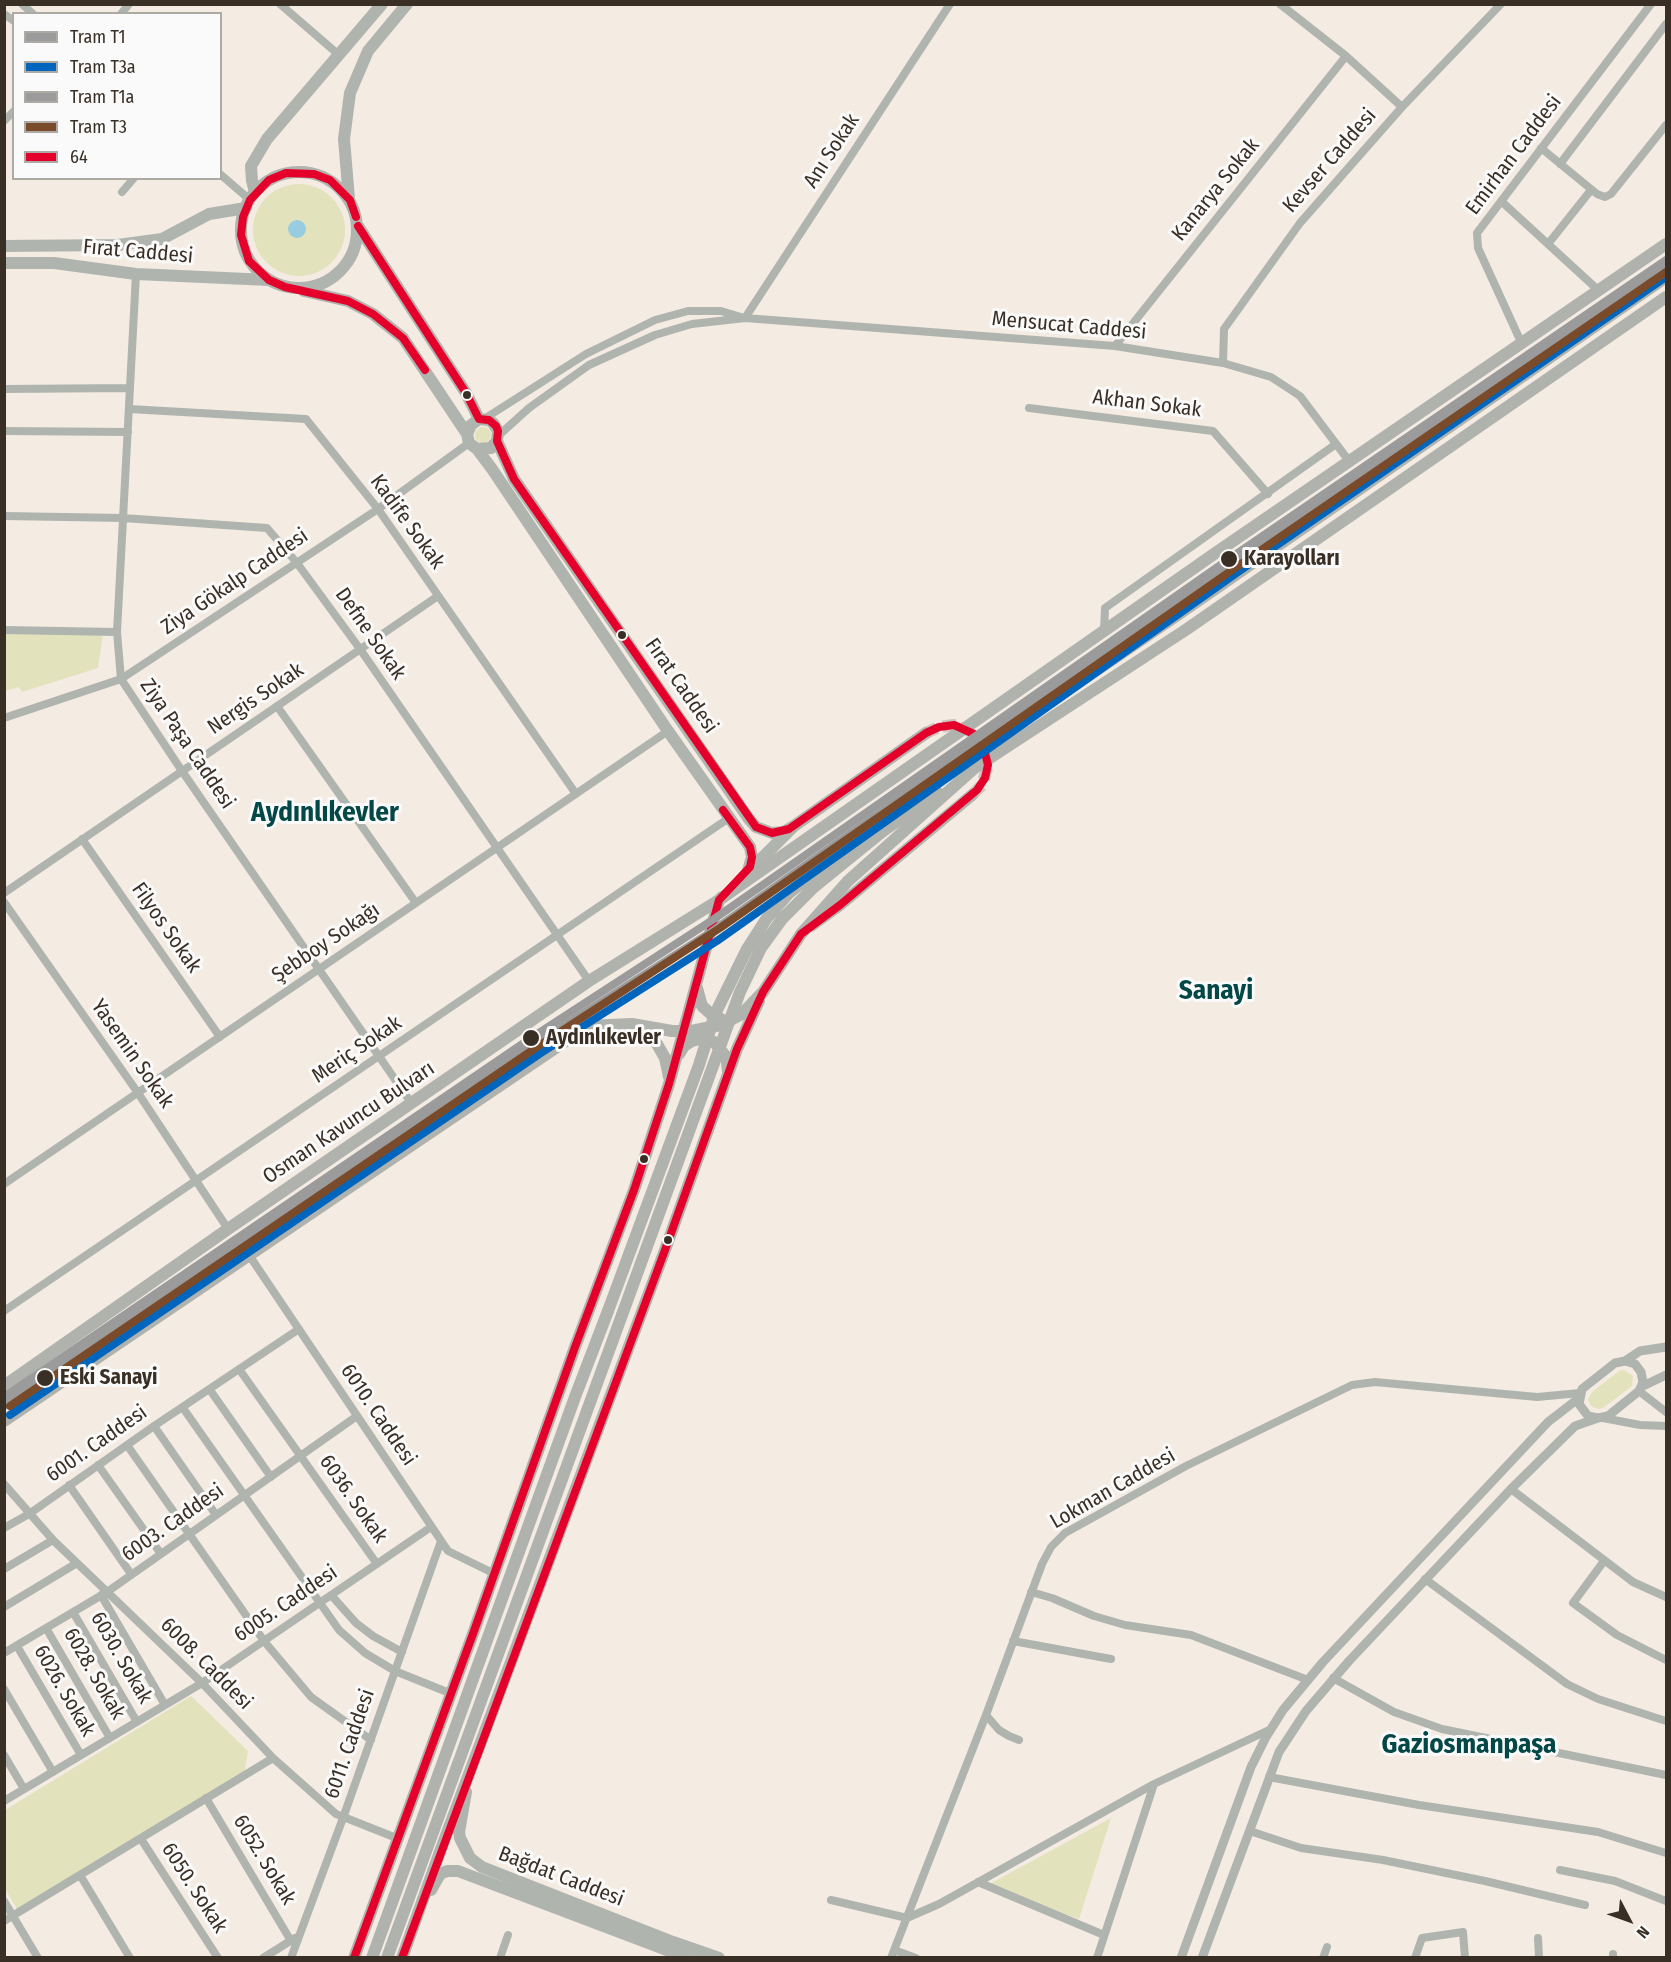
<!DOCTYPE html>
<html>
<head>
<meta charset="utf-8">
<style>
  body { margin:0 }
  #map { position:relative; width:1671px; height:1962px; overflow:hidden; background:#f4ebe2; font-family:"Fira Sans Condensed",sans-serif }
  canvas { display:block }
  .frame { position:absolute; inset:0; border:6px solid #3a2f25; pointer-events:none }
  .legend { position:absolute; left:12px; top:12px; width:210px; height:168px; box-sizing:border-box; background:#fafafa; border:2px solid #ada9a5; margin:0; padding:8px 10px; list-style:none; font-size:18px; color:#3a2f25 }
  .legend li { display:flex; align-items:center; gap:12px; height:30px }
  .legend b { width:30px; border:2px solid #ada9a5 }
  .north { position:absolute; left:1599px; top:1890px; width:60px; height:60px; -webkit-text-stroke:4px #fafafa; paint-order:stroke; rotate:131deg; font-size:16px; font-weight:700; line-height:24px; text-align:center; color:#3a2f25 }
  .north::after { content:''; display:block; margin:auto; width:21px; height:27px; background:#3a2f25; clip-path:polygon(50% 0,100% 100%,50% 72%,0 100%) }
</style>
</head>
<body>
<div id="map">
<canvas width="1671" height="1962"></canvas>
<div class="frame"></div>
<ul class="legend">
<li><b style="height:8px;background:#9b9b9b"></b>Tram T1</li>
<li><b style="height:8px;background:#0065bd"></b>Tram T3a</li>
<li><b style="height:8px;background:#9b9b9b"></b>Tram T1a</li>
<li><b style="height:8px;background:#7a4b2a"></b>Tram T3</li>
<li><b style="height:8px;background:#e4002b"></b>64</li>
</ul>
<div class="north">N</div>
</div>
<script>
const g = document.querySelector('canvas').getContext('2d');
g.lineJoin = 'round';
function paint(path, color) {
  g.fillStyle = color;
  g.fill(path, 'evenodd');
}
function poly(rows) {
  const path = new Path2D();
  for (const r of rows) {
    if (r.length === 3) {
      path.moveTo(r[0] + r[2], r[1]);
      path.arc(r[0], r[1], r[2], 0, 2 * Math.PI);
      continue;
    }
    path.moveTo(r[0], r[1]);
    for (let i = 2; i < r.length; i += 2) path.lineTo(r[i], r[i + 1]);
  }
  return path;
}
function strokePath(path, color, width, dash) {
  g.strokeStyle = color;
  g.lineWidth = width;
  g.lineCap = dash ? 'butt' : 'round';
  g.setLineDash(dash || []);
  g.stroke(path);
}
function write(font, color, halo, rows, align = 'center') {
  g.font = font + ' "Fira Sans Condensed",sans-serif';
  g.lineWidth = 6;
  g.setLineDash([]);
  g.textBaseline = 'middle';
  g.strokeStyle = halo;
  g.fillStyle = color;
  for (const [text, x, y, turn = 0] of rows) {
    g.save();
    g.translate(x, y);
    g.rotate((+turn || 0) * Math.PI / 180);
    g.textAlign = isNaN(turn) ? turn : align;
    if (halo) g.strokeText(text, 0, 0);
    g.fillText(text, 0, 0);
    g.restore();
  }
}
const green = poly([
  [299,230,46],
  [483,435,8],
  [5,631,103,634,98,668,22,692,19,687,5,691],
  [1624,1370,1633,1376,1632,1386,1603,1408,1598,1409,1591,1406,1588,1399,1592,1392,1619,1371],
  [191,1696,248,1751,244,1776,17,1909,5,1889,5,1810],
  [1111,1818,1079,1919,986,1886]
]);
const water = poly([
  [297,229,9]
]);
const primaryTunnel = poly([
  [926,733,939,727,954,725,968,730,979,739,986,751,988,765,982,785,972,795]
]);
const minor = poly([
  [22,4,33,14],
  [280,4,339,55],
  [1280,4,1346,56,1402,107],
  [4,14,14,21],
  [121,14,129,4],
  [4,121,14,111],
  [1541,148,1597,194,1605,197,1611,194,1666,125],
  [1560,164,1666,24],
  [220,174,250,200],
  [122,192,134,178],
  [1501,201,1597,289],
  [1548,244,1591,190],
  [136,274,117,632,121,679,182,771,412,1104],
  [745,318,950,4],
  [1521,342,1478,248,1477,233,1651,4],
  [1115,346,1346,56],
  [1223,363,1224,329,1300,223,1402,107,1501,4],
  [4,389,130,388],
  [1029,408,1213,431,1268,494],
  [129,409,306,419,378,509,576,794],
  [484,419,586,354,655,320,688,311,721,311,741,317],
  [4,431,128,432],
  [498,436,529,408,589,365,655,335,692,324,745,318,1115,346,1223,363,1271,377,1300,396,1349,461],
  [4,516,123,518,267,528,297,563,360,649,589,981],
  [4,630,117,632],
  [1104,631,1105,608,1336,444],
  [277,706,416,903],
  [4,718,121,679,378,509,469,443],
  [82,839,220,1037],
  [4,893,438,596],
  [4,902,138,1093,228,1229],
  [4,1184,668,731],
  [249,1255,448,1551,495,1574],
  [4,1311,729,818],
  [239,1369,377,1564],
  [210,1390,271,1477],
  [1639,1391,1666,1412],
  [183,1408,339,1630,365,1653,395,1671,452,1694],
  [1603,1418,1640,1425,1666,1426],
  [154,1426,216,1515],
  [127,1445,264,1641,311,1697,371,1740],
  [98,1465,161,1554],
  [4,1484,53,1540,202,1683,273,1758,336,1814,399,1839],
  [69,1485,131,1574],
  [1511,1489,1633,1582,1666,1597],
  [4,1528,29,1514,154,1426,299,1329],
  [1604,1561,1573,1603,1617,1635,1666,1660],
  [4,1569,53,1540],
  [1425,1579,1567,1684,1598,1699,1666,1721],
  [1031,1592,1052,1598,1094,1616,1125,1625,1191,1635,1308,1680],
  [101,1595,165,1705],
  [331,1595,356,1623,373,1636,402,1652],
  [4,1607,77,1563],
  [73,1612,137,1722],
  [46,1628,110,1738],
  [1013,1641,1111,1659],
  [17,1646,81,1755],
  [4,1653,107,1592,357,1416],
  [1333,1678,1394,1712,1442,1729,1666,1775],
  [4,1689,53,1772],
  [986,1715,999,1730,1009,1736,1019,1740],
  [4,1755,24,1789],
  [1269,1777,1419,1805,1598,1832,1666,1853],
  [206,1798,291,1941],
  [4,1801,202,1683,431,1527],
  [1250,1831,1301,1848,1383,1860,1485,1881,1585,1905],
  [141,1839,218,1958],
  [1560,1870,1615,1881,1666,1901],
  [80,1875,130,1958],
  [978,1882,1104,1935],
  [831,1900,907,1918,939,1904,1154,1784,1269,1730],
  [4,1901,38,1958],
  [4,1921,273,1758],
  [1538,1938,1539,1958],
  [894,1950,916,1958],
  [1613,1954,1613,1958],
  [263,1958,295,1938],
  [291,1958,343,1818,441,1541],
  [500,1958,508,1935],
  [891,1958,986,1715,1042,1564,1051,1547,1065,1533,1186,1466,1352,1385,1375,1382,1537,1397,1580,1393],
  [1097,1958,1154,1784],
  [1323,1958,1327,1947],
  [1415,1958,1422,1938,1463,1932,1465,1958]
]);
const tertiary = poly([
  [1625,1361,1635,1364,1641,1372,1643,1382,1639,1391,1608,1416,1598,1418,1588,1416,1579,1404,1582,1389,1615,1363,1625,1361],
  [1625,1361,1640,1351,1666,1347],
  [1641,1387,1666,1375],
  [1181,1958,1251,1767,1266,1737,1283,1710,1323,1662,1548,1422,1579,1398],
  [1202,1958,1279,1752,1306,1711,1349,1661,1511,1489,1575,1426,1598,1418]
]);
const primary = poly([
  [299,230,58],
  [255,192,252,181,251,166,267,139,382,4],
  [349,199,344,139,350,93,368,51,407,4],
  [358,226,466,393,479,419],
  [4,246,118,245,162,239,209,214,246,208],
  [4,263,54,263,136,274,269,280],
  [304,291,348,301,373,314,403,338,467,434],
  [497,441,514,479,749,819,756,827,772,833,784,832,794,826],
  [477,449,491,448,497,441,498,431,493,423,489,420,479,419,471,425,467,434,469,443,477,449,492,469,668,731,750,847,752,857,748,871],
  [750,870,794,826,926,733],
  [811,926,840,905,972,795],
  [466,1792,459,1832,460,1838,470,1858,482,1867,673,1942,719,1958],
  [431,1890,440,1874,447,1871,458,1871,688,1958]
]);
const trunk = poly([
  [973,769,1187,629,1666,297],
  [931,783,1176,616,1666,277],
  [697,988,702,1006,712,1015,721,1019],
  [636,1026,646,1032,657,1044,665,1058,669,1077],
  [679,1054,684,1046,692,1041,702,1038,714,1042,724,1054,727,1062,728,1072],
  [4,1386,228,1229,589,981,719,900,1214,554,1666,244],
  [4,1421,588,1026,632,1024,672,1031,691,1031,721,1025,742,1014,763,992,801,934,848,881,979,764],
  [354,1958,474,1631,575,1347,634,1190,669,1084,719,900,722,897],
  [372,1958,575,1397,608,1311],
  [387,1958,622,1315],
  [402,1958,441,1849,665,1250,737,1049,759,1001]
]);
const trunkBridge = poly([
  [608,1311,699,1065,715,1014,747,949,767,918,789,893,886,813,931,783],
  [622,1315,740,992,761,948,782,919,814,887,883,831,938,793]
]);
const bus1 = poly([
  [356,217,350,200,330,180,314,174,286,173,269,180,250,200,243,217,241,235,249,261,269,280,285,287,348,301,373,314,403,338,425,370],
  [358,226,466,393,479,419,489,420,496,426,498,431,497,441,514,479,756,827,772,833,789,829,926,733,939,727,954,725,974,734,983,745,988,765,985,778,977,790,840,905,801,934,763,992,737,1049,665,1250,402,1958],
  [354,1958,474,1631,575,1347,634,1190,669,1084,719,900,750,867,752,857,750,847,723,810]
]);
const tram1 = poly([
  [4,1406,535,1044,711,932,1232,563,1666,265]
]);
const tram2 = poly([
  [10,1415,541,1053,717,941,1238,572,1666,277]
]);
const tram3 = poly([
  [4,1397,531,1038,714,919,1229,559,1666,260]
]);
const tram4 = poly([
  [10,1406,537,1047,720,928,1235,568,1666,272]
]);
const markers = [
  [467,395,5,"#3a2f25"],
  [1229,559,9,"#3a2f25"],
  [622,635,5,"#3a2f25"],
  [531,1038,9,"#3a2f25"],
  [644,1159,5,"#3a2f25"],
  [668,1240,5,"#3a2f25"],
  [45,1378,9,"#3a2f25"]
];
const streetNames = [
  ["Anı Sokak",832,151,-57],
  ["Emirhan Caddesi",1514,155,-53],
  ["Kevser Caddesi",1330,161,-49],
  ["Kanarya Sokak",1216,190,-51],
  ["Fırat Caddesi",138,252,5],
  ["Mensucat Caddesi",1069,326,5],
  ["Akhan Sokak",1147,404,7],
  ["Kadife Sokak",407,522,54],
  ["Ziya Gökalp Caddesi",235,582,-34],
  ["Defne Sokak",370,634,55],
  ["Fırat Caddesi",681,686,55],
  ["Nergis Sokak",256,699,-34],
  ["Ziya Paşa Caddesi",187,744,56],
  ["Filyos Sokak",166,928,55],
  ["Şebboy Sokağı",326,943,-34],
  ["Meriç Sokak",357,1050,-34],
  ["Yasemin Sokak",132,1054,55],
  ["Osman Kavuncu Bulvarı",349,1123,-34],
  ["6010. Caddesi",378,1415,56],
  ["6001. Caddesi",97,1444,-35],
  ["Lokman Caddesi",1113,1489,-30],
  ["6036. Sokak",353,1499,55],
  ["6003. Caddesi",173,1523,-35],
  ["6005. Caddesi",286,1604,-34],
  ["6030. Sokak",121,1658,60],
  ["6008. Caddesi",206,1664,45],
  ["6028. Sokak",94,1674,60],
  ["6026. Sokak",64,1691,60],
  ["6011. Caddesi",350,1744,-71],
  ["6052. Sokak",264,1860,59],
  ["Bağdat Caddesi",561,1877,21],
  ["6050. Sokak",194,1888,57]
];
const stopNames = [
  ["Karayolları",1244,559],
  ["Aydınlıkevler",546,1038],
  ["Eski Sanayi",60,1378]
];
const districtNames = [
  ["Aydınlıkevler",325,813],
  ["Sanayi",1216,991],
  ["Gaziosmanpaşa",1469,1745]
];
paint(green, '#e2e2bd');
paint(water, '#98cde1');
strokePath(primaryTunnel, '#cfc5bc', 12, [12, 6]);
strokePath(minor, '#b0b4af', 8);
strokePath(tertiary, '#b0b4af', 9);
strokePath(primary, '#b0b4af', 12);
strokePath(trunk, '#b0b2ad', 12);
strokePath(trunkBridge, '#b0b2ad', 12);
strokePath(bus1, '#e4002b', 8);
strokePath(tram1, '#9b9b9b', 8);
strokePath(tram2, '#0065bd', 8);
strokePath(tram3, '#9b9b9b', 8);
strokePath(tram4, '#7a4b2a', 8);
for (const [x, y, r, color] of markers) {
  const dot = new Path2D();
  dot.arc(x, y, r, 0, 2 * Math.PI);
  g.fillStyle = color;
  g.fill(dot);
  strokePath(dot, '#fafafa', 2);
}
write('21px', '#3a2f25', '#fafafa', streetNames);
write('bold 21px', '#3a2f25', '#fafafa', stopNames, 'left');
write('bold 27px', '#044747', '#fafafa', districtNames);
</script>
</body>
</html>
